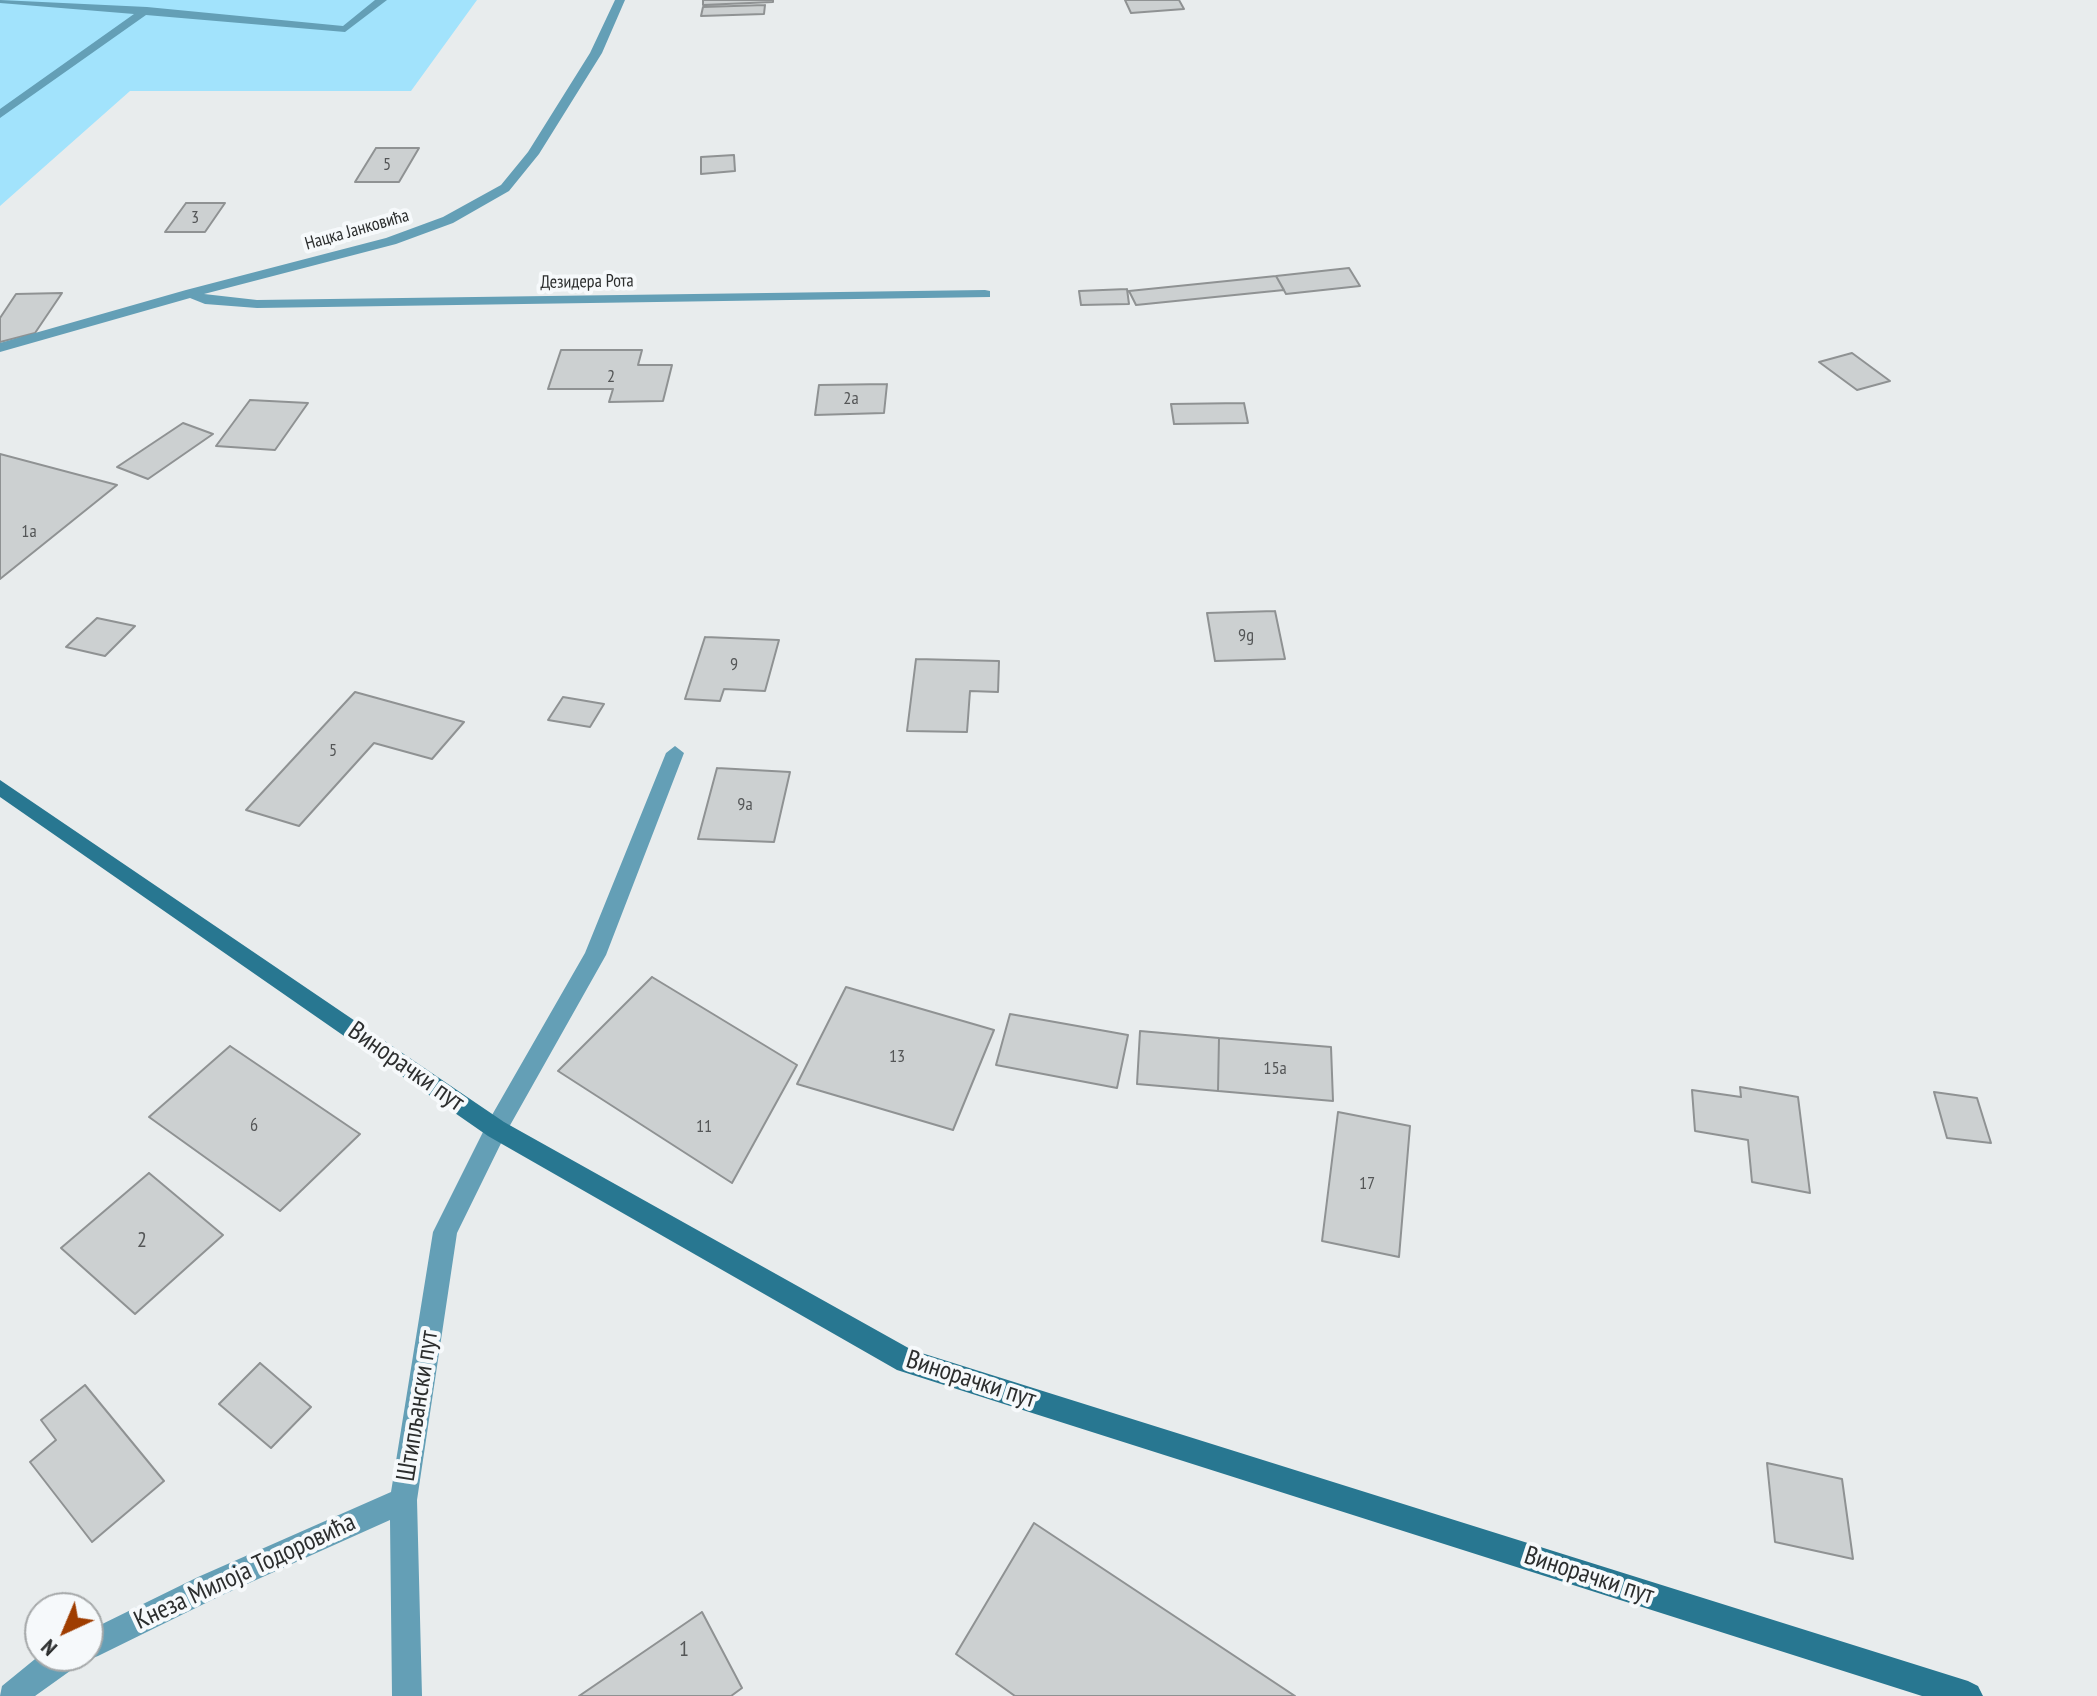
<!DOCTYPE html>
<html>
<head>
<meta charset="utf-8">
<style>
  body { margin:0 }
  #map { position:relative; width:2097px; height:1696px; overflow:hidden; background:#e8eced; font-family:"PT Sans Narrow",sans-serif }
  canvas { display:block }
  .north { position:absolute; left:24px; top:1592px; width:80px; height:80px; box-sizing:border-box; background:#f6f9fb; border:2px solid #a5a8a9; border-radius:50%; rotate:224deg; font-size:22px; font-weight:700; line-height:32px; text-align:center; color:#2c2e2e }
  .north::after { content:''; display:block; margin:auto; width:28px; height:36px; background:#9f3d00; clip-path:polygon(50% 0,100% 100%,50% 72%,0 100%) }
</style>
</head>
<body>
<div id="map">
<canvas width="2097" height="1696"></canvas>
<div class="north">N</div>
</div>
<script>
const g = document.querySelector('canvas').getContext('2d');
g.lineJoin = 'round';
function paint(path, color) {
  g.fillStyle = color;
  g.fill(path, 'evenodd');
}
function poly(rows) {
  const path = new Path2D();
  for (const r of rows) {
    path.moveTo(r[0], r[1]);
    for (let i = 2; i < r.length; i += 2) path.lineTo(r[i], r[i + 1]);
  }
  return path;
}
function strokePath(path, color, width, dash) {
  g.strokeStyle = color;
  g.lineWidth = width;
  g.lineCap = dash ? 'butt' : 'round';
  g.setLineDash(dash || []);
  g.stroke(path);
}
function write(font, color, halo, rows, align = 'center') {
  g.font = font + ' "PT Sans Narrow",sans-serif';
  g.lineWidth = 8;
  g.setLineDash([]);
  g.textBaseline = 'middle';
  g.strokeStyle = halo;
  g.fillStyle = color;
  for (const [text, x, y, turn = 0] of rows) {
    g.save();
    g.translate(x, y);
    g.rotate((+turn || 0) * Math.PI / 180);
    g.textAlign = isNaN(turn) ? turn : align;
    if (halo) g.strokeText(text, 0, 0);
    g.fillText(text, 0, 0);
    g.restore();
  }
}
const green = poly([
  [0,0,477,0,411,91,130,91,0,206]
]);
const building = poly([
  [703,0,773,0,773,2,703,5,703,0],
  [1125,0,1179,0,1184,9,1131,13,1125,0],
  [765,5,764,14,701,16,703,7,765,5],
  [376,148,419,148,399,182,355,182,376,148],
  [734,155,735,171,701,174,701,157,734,155],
  [186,203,225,203,205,232,165,232,186,203],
  [1349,268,1360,286,1286,294,1276,276,1349,268],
  [1276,276,1284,290,1136,305,1129,291,1276,276],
  [1127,289,1129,304,1081,305,1079,291,1127,289],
  [62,293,35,333,0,342,0,318,16,294,62,293],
  [561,350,642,350,638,365,672,365,663,401,609,402,613,389,548,389,561,350],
  [1852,353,1890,381,1857,390,1819,362,1852,353],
  [887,384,884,413,815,415,819,385,887,384],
  [250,400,308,403,275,450,216,446,250,400],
  [1244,403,1248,423,1174,424,1171,404,1244,403],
  [183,423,213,434,148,479,117,467,183,423],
  [0,454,117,485,0,579,0,454],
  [1275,611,1285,659,1215,661,1207,613,1275,611],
  [97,618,135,626,105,656,66,647,97,618],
  [705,637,779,640,765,691,724,689,720,701,685,699,705,637],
  [916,659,999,661,998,692,970,691,967,732,907,731,916,659],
  [355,692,464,722,432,759,374,743,299,826,246,810,355,692],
  [563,697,604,704,590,727,548,720,563,697],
  [717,768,790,772,774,842,698,839,717,768],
  [652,977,797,1065,732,1183,558,1071,652,977],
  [846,987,994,1030,953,1130,797,1084,846,987],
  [1010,1014,1128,1035,1117,1088,996,1065,1010,1014],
  [1140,1031,1219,1038,1218,1091,1137,1084,1140,1031],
  [1219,1038,1331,1047,1333,1101,1218,1091,1219,1038],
  [230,1046,360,1134,280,1211,149,1117,230,1046],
  [1740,1087,1798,1097,1810,1193,1752,1182,1748,1140,1695,1131,1692,1090,1741,1097,1740,1087],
  [1934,1092,1977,1098,1991,1143,1947,1138,1934,1092],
  [1338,1112,1410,1126,1399,1257,1322,1241,1338,1112],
  [149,1173,223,1235,135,1314,61,1248,149,1173],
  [260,1363,311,1407,271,1448,219,1404,260,1363],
  [85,1385,164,1481,92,1542,30,1462,56,1440,41,1420,85,1385],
  [1767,1463,1842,1479,1853,1559,1775,1542,1767,1463],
  [1034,1523,1295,1696,1015,1696,956,1654,1034,1523],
  [702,1612,742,1688,731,1696,579,1696,702,1612]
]);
const lane = poly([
  [0,0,147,7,343,26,375,0,387,0,345,32,146,15,0,118,0,109,134,14,0,3,0,0],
  [675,746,684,753,606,955,504,1136,496,1139,488,1136,484,1129,488,1122,585,953,666,753,675,746]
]);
const street = poly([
  [615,0,625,0,602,53,539,154,509,191,453,223,396,244,204,294,257,300,985,290,990,291,990,297,257,308,205,304,190,298,0,352,0,343,186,290,386,238,443,217,501,185,528,152,590,53,615,0],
  [496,1119,504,1122,508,1129,457,1233,417,1500,422,1696,392,1696,390,1520,218,1597,98,1656,88,1660,81,1657,77,1666,35,1696,0,1696,2,1686,40,1655,88,1656,88,1631,198,1577,391,1492,433,1232,488,1122,496,1119]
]);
const secondary = poly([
  [0,780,504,1122,912,1350,1968,1681,1978,1686,1983,1696,1922,1696,897,1370,488,1136,0,797,0,780]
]);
const numberNames = [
  ["5",387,165],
  ["3",195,218],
  ["2",611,377],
  ["2a",851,399],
  ["1a",29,532],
  ["9g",1246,636],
  ["9",734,665],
  ["5",333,751],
  ["9a",745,805],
  ["13",897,1057],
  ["15a",1275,1069],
  ["6",254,1126],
  ["11",704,1127],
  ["17",1367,1184]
];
const farStreetnames = [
  ["Нацка Јанковића",357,230,-16],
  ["Дезидера Рота",587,282,-1]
];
const nearNumbernames = [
  ["2",142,1241],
  ["1",684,1650]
];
const nearStreetnames = [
  ["Винорачки пут",406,1067,35],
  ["Винорачки пут",971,1380,18],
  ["Штипљански пут",418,1406,-81],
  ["Кнеза Милоја Тодоровића",245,1572,-25],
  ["Винорачки пут",1589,1576,18]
];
paint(green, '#a2e3fc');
paint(building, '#ccd0d1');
strokePath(building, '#8f9293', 2);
paint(lane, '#649fb6');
paint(street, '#649fb6');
paint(secondary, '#287791');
write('18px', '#545657', null, numberNames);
write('18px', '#2c2e2e', '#f6f9fb', farStreetnames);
write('22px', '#545657', null, nearNumbernames);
write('26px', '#2c2e2e', '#f6f9fb', nearStreetnames);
</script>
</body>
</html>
